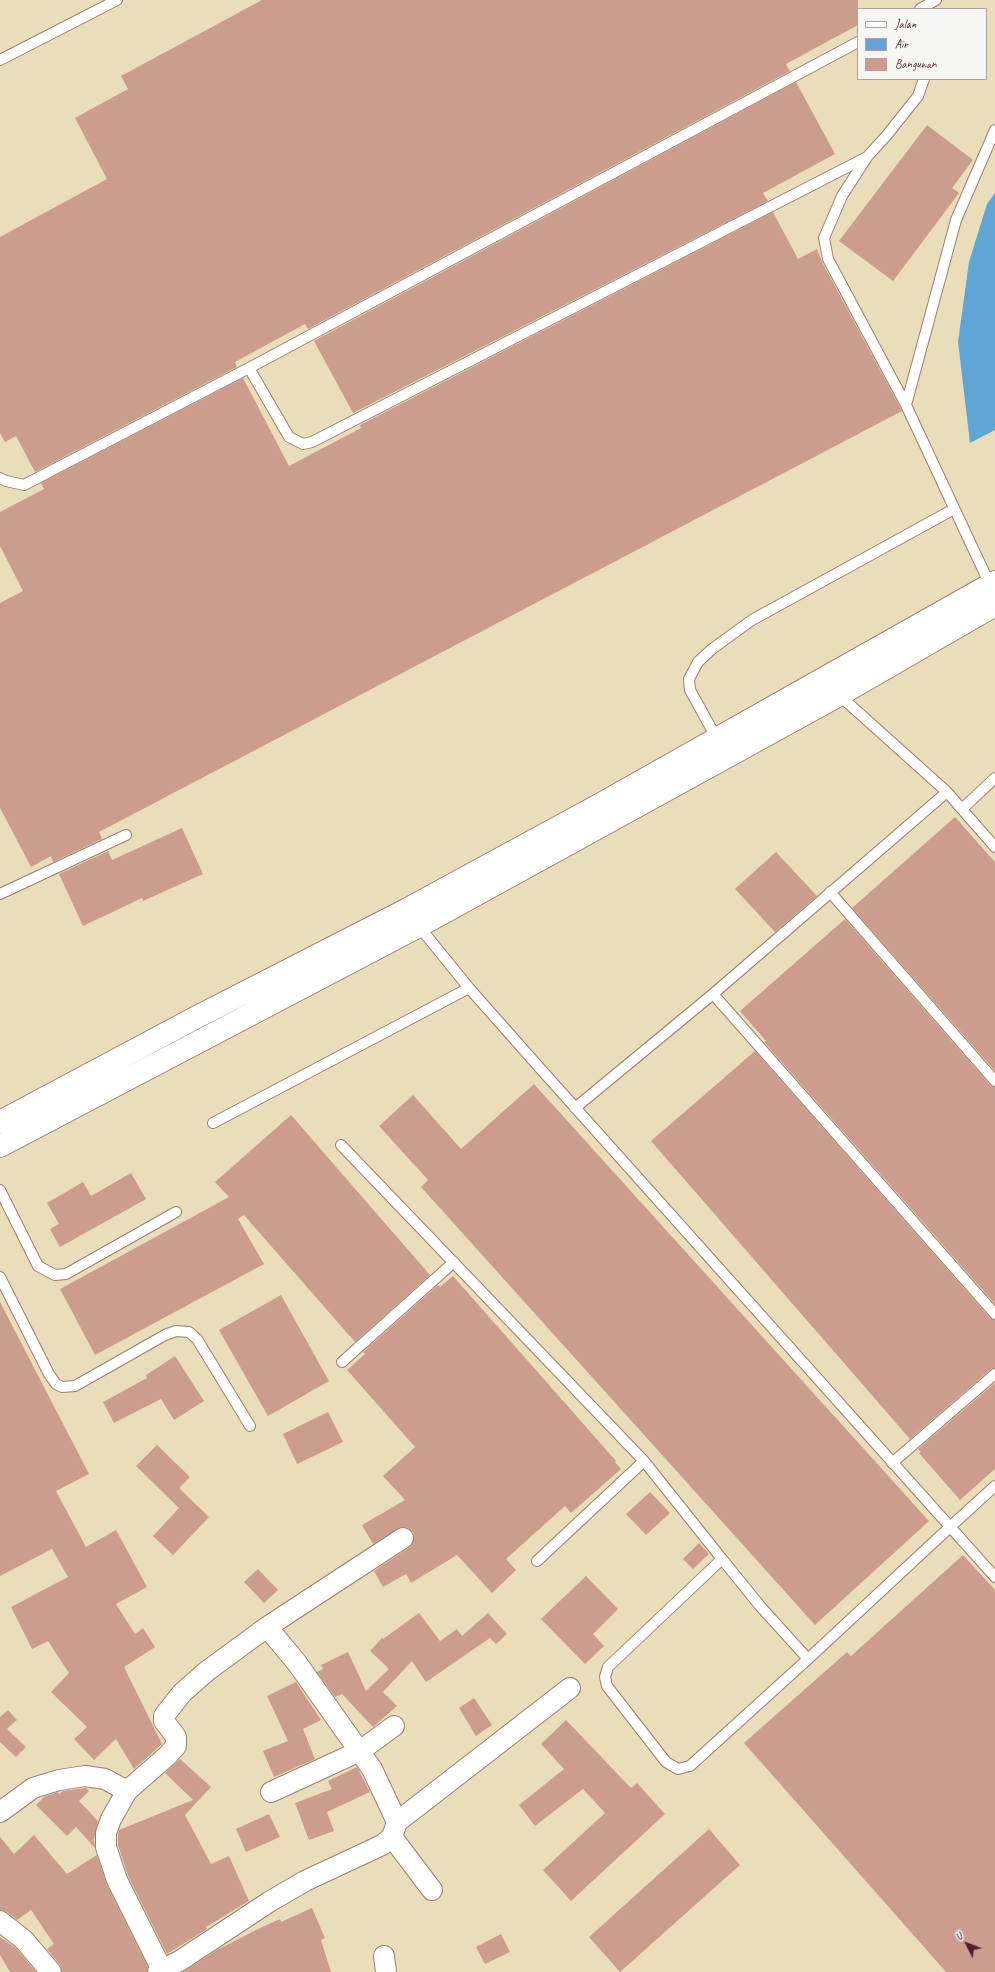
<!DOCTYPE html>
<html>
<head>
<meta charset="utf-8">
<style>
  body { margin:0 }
  #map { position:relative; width:995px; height:1972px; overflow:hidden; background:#eadeba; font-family:Caveat,sans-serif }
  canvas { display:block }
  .legend { position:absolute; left:857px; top:8px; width:130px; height:72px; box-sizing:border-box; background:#f6f6f2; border:1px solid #b1a0a2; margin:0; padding:5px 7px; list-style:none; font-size:12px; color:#4a1f2b }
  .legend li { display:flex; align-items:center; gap:8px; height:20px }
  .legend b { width:20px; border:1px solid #b1a0a2 }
  .north { position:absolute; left:947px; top:1924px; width:40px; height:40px; -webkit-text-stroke:3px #f6f6f2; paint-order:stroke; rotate:312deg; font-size:11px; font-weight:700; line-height:16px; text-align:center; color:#4a1f2b }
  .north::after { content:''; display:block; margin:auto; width:14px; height:18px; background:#4a1f2b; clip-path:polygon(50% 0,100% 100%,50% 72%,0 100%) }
</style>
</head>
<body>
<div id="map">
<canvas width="995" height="1972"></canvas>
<ul class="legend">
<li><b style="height:5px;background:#fff"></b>Jalan</li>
<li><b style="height:11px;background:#5fa6d5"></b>Air</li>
<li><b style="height:11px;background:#cc9d8c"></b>Bangunan</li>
</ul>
<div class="north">U</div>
</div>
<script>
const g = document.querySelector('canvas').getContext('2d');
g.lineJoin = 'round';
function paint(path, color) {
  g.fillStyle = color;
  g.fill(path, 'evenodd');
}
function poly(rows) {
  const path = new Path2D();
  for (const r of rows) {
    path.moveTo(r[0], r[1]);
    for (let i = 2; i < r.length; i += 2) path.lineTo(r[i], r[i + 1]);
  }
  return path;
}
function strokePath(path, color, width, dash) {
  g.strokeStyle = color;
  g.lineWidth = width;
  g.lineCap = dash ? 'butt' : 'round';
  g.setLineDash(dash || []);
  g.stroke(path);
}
const water = poly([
  [995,193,995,430,970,443,958,342,969,262,987,204]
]);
const building = poly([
  [262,0,858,0,858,25,786,64,790,71,308,329,305,324,235,362,237,367,35,472,16,436,5,442,0,433,0,237,107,179,75,118,128,89,121,76],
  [796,82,835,154,763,193,768,201,353,413,314,341],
  [927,125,973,160,952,188,959,193,893,281,839,241],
  [773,212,798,259,817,249,822,262,902,411,99,832,102,839,53,862,51,856,31,867,0,808,0,603,23,591,0,546,0,512,44,489,41,483,243,378,289,466,361,428,360,425],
  [955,817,995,862,995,1071,852,908],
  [182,828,203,874,143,901,142,898,83,926,59,874,108,851,112,860],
  [776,852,817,896,775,932,735,889],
  [845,919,990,1085,995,1087,995,1304,764,1042,766,1041,740,1011],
  [755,1051,990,1318,995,1320,995,1368,991,1369,910,1439,651,1141],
  [534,1084,929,1521,815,1625,421,1187,428,1180,379,1126,413,1095,461,1149],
  [291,1115,430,1275,355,1342,244,1215,238,1219,264,1264,95,1355,60,1289,229,1197,215,1182],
  [131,1173,146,1199,60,1247,50,1229,59,1224,47,1203,83,1182,91,1196],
  [453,1276,616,1461,615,1462,621,1469,571,1513,565,1506,506,1559,516,1570,492,1593,457,1555,411,1583,406,1574,383,1587,374,1571,410,1547,414,1538,413,1532,408,1528,402,1527,373,1544,362,1525,405,1500,383,1476,415,1447,347,1370,365,1354,363,1352,438,1285,440,1287],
  [281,1295,329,1381,268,1416,219,1330],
  [0,1302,89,1474,56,1491,86,1547,116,1530,147,1587,116,1604,135,1634,143,1628,155,1647,124,1667,162,1744,134,1769,116,1739,94,1760,74,1739,87,1727,51,1692,69,1673,48,1641,32,1649,11,1607,68,1577,52,1549,0,1576],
  [175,1356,204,1401,174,1420,161,1399,114,1423,103,1402,147,1378,146,1375],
  [995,1383,995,1469,960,1500,919,1453,921,1452,918,1449],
  [328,1412,343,1442,297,1464,283,1434],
  [157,1445,190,1477,179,1488,209,1517,173,1555,153,1536,179,1508,136,1466],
  [650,1492,670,1513,646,1535,626,1514],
  [699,1543,709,1554,693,1569,683,1559],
  [963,1555,995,1590,995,1972,946,1972,744,1743,847,1652,851,1656],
  [258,1569,278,1590,264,1603,244,1582],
  [586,1576,618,1609,593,1634,604,1646,585,1664,541,1619],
  [419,1613,440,1641,457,1629,462,1636,488,1613,507,1634,496,1644,490,1638,426,1682,412,1661,383,1692,397,1706,373,1727,342,1694,335,1697,317,1672,323,1669,321,1665,348,1652,366,1691,389,1669,370,1651,382,1638,383,1639],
  [296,1682,321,1720,303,1729,315,1759,274,1777,263,1751,288,1741,267,1696],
  [474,1698,492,1725,476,1736,459,1708],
  [8,1710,17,1720,7,1729,26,1747,16,1757,0,1742,0,1717],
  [566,1720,631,1788,637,1783,665,1814,571,1901,543,1870,605,1813,583,1789,535,1826,519,1805,564,1769,541,1744],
  [180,1759,211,1787,185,1815,211,1864,229,1856,249,1901,206,1927,207,1929,167,1954,128,1876,118,1845,118,1835,119,1830,193,1800,165,1773],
  [357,1767,370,1792,327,1812,334,1831,309,1840,295,1803,332,1789,328,1781],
  [86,1788,89,1791,79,1801,98,1821,94,1839,90,1842,94,1840,95,1848,76,1827,67,1836,36,1805,44,1797,58,1792,59,1794,63,1791],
  [269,1814,280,1837,246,1852,236,1829],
  [709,1829,740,1865,620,1972,589,1937],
  [34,1835,67,1874,97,1855,107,1885,148,1967,147,1972,62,1972,60,1965,47,1949,54,1944,31,1910,17,1920,7,1912,0,1910,0,1837,14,1854],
  [312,1908,325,1938,321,1940,331,1972,183,1972,217,1950,260,1928,280,1919,281,1922],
  [501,1934,510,1952,485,1964,476,1947],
  [0,1937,16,1948,36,1972,10,1972,0,1955]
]);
const lane = poly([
  [920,9,936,0],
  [0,60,117,0],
  [867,157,842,196,824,238,828,259,906,405,991,587],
  [249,368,289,437,303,444,312,442,867,157,887,135,918,96,924,79],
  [906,405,956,220,995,130],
  [0,478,6,481,24,485,249,368,858,42],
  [839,695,947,792],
  [717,739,690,690,689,679,698,662,712,649,752,620,954,509],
  [962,809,995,778],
  [830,892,995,1081],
  [0,894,126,835],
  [417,924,469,988,538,1066,995,1577],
  [713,994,995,1314],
  [575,1108,713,994,947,792,995,847],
  [213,1123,469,988],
  [341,1145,644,1461,722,1559],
  [0,1190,38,1266,55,1275,66,1274,176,1212],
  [0,1277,49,1374,56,1384,62,1387,75,1386,165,1335,176,1331,189,1332,197,1339,250,1426],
  [342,1362,454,1262],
  [892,1463,995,1374],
  [537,1561,644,1461],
  [808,1659,760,1606,722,1559,608,1667,605,1677,607,1686,666,1762,678,1769,690,1766,808,1659,950,1527,995,1486]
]);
const street = poly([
  [127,1791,111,1819,106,1833,106,1847,117,1880,162,1970],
  [271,1792,360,1751,394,1726],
  [0,1812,33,1788,59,1780,85,1776,105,1779,127,1791,167,1756,176,1746,176,1737,164,1721,164,1716,182,1693,207,1671,267,1627,403,1538],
  [397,1822,570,1688],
  [392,1837,432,1890],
  [0,1921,24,1940,51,1972],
  [384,1956,386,1972],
  [158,1972,181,1960,269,1902,305,1881,382,1845,392,1837,397,1822,372,1769,297,1663,267,1627]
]);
const secondary = poly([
  [0,1122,195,1018,406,910,601,804,995,582],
  [0,1146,419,926,839,695,995,605]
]);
paint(water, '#5fa6d5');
paint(building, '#cc9d8c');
strokePath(lane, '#9a7e72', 12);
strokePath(street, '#9a7e72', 22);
strokePath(secondary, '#9a7e72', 24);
strokePath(lane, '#fff', 10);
strokePath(street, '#fff', 20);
strokePath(secondary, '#fff', 22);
</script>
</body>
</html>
